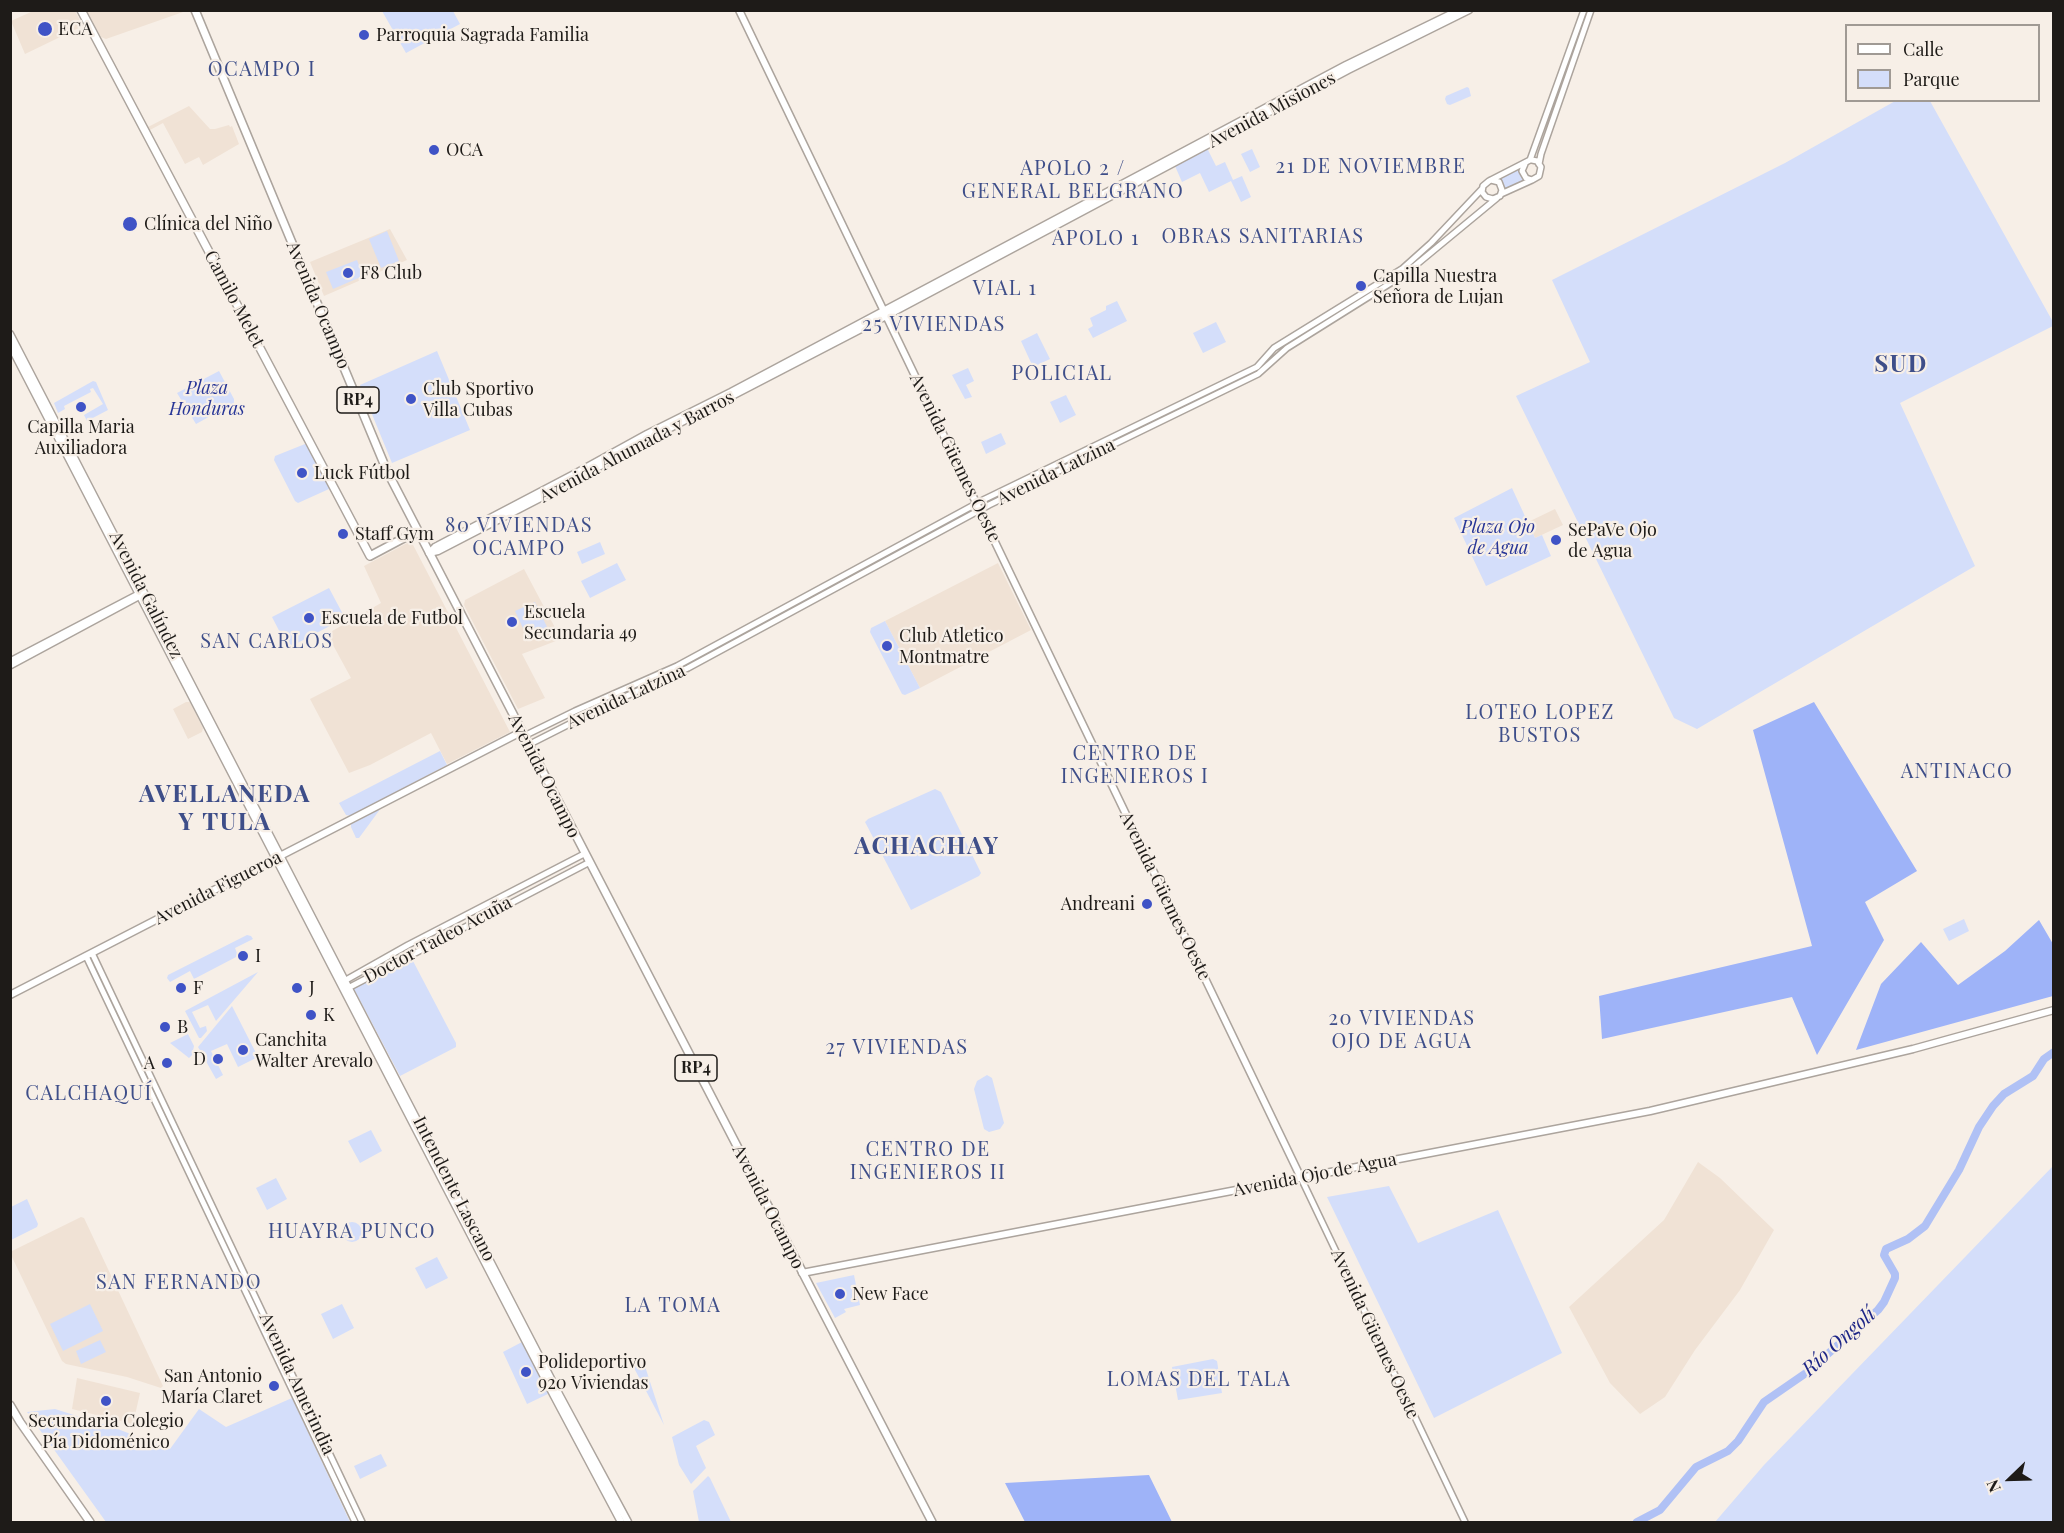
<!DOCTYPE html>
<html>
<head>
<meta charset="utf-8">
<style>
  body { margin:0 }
  #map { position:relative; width:2064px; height:1533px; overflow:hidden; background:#f7efe7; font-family:"Playfair Display",serif }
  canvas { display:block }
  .frame { position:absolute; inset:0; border:12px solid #1e1b18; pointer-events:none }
  .legend { position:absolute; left:1845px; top:24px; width:195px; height:78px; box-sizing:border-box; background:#f7efe7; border:2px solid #a09a94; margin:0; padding:8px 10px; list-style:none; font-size:18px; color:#1e1b18 }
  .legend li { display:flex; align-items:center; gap:12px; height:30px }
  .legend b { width:30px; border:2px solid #a09a94 }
  .north { position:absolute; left:1980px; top:1449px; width:60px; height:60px; -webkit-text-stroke:4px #f7efe7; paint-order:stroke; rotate:247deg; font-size:16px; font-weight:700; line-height:24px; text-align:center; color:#1e1b18 }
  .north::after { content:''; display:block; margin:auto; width:21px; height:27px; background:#1e1b18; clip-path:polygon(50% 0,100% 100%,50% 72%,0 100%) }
</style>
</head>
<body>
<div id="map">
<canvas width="2064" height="1533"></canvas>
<div class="frame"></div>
<ul class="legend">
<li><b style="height:8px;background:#fff"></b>Calle</li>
<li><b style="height:16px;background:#d4defa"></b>Parque</li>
</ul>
<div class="north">N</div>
</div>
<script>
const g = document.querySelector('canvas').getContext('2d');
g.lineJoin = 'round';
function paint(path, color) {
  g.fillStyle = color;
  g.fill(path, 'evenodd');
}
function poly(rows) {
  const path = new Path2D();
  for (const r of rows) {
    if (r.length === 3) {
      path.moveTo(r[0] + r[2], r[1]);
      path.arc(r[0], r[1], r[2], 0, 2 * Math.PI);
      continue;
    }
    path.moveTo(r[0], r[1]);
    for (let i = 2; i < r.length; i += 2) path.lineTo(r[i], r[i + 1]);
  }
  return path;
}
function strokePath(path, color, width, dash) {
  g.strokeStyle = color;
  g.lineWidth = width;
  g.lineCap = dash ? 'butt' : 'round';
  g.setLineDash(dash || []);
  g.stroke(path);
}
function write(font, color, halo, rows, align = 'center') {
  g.font = font + ' "Playfair Display",serif';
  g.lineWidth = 4.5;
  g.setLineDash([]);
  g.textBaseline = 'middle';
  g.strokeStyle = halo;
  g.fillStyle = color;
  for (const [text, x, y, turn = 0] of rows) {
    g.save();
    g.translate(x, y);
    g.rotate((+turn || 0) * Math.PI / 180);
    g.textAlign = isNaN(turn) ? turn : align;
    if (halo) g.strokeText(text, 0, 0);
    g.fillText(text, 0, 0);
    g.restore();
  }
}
const built = poly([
  [33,11,75,11,83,26,25,54,11,21],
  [87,11,186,11,106,39,101,37],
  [189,106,210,129,215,129,229,125,230,127,232,126,239,144,203,165,199,157,185,164,163,123,150,130,148,127],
  [390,229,407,260,324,296,310,262],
  [1555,509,1563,525,1535,538,1528,522],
  [411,541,510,732,447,764,431,733,370,765,349,773,310,699,351,678,327,634,381,603,364,566],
  [998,563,1031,630,920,688,885,621],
  [524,569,561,639,522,654,545,698,518,709,464,605,465,600],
  [186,702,190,702,203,728,202,732,188,739,173,709],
  [1698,1162,1720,1178,1774,1230,1740,1290,1695,1350,1665,1397,1640,1414,1610,1383,1569,1307,1664,1220],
  [81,1217,84,1218,163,1386,161,1388,127,1377,66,1364,62,1361,11,1255,12,1251],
  [77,1378,140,1393,133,1424,72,1409]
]);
const green = poly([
  [382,11,453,11,460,24,406,53],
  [1467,87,1469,88,1471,96,1450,105,1447,104,1445,99,1446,96],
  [1897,100,1930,101,2053,322,2053,326,1900,403,1975,566,1697,729,1674,718,1516,396,1590,362,1552,280,1785,163],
  [1207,148,1216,166,1225,162,1233,180,1242,176,1251,197,1241,202,1231,181,1209,192,1200,173,1182,182,1175,166],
  [1252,149,1260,167,1250,172,1241,154],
  [1519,168,1521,176,1526,181,1504,191,1497,179],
  [387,231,399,261,381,268,369,239],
  [357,260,363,276,333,289,326,272],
  [1117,301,1127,321,1093,338,1088,329,1093,326,1090,318,1106,310,1106,306],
  [1216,322,1226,342,1203,353,1193,333],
  [1037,333,1050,359,1033,367,1021,341],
  [437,351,470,430,392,463,360,385],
  [968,368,974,381,966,385,972,397,965,399,952,375],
  [219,371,234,399,234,403,196,424,177,393],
  [93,381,96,382,108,410,87,421,84,415,103,404,93,388,90,389,91,392,64,406,65,409,58,413,54,403],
  [1066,395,1076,415,1060,423,1050,402],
  [1001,433,1006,444,986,454,981,442],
  [305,444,308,445,329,487,329,489,298,503,295,501,274,460,275,456],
  [1512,488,1535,538,1542,535,1551,556,1486,586,1454,518],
  [600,542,605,554,582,564,577,552],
  [617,563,626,580,590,598,581,581],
  [329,588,345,618,288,648,272,617],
  [535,602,548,629,528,639,515,611],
  [885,621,920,688,905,695,902,694,870,632,871,628],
  [440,751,447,765,351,816,346,815,339,803],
  [935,789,941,792,981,873,979,876,911,910,865,822,868,819],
  [381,808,359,838,356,838,351,827,351,824],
  [1964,919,1969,931,1949,941,1943,929],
  [247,935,251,936,253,939,235,948,238,956,194,979,190,971,170,982,167,978,168,975],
  [408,959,413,961,456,1043,456,1047,400,1076,354,989,357,986],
  [258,972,216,1021,208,1005,192,1012,200,1028,206,1026,207,1031,201,1038,199,1038,185,1011],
  [232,1006,258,1057,238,1067,227,1044,211,1051,223,1075,216,1079,198,1047],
  [188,1034,194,1046,192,1055,189,1058,170,1043],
  [987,1075,992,1078,1004,1123,1000,1129,989,1132,984,1129,974,1089,977,1081],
  [371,1130,382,1151,360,1163,348,1141],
  [2053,1166,2053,1522,1715,1522,1764,1465],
  [276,1178,287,1199,267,1210,256,1188],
  [1389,1186,1418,1243,1498,1210,1562,1353,1434,1418,1327,1197],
  [27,1199,38,1224,37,1227,11,1240,11,1207],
  [352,1232,10],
  [437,1257,448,1278,426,1289,415,1268],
  [854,1275,860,1305,844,1309,846,1312,835,1318,816,1283],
  [90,1304,103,1331,63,1351,50,1324],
  [342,1304,354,1328,333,1339,321,1314],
  [100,1340,106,1352,81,1364,76,1351],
  [522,1342,550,1393,527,1404,503,1352],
  [1213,1359,1217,1361,1222,1393,1178,1400,1172,1367],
  [643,1360,664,1425,634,1368,636,1364],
  [292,1398,350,1522,106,1522,27,1412,55,1409,115,1428,170,1449,199,1409,226,1427],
  [704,1420,709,1422,715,1435,696,1446,706,1468,691,1484,679,1465,672,1437],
  [381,1454,387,1466,360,1479,354,1466],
  [708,1476,710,1478,731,1522,699,1522,693,1491]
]);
const forest = poly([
  [1814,702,1917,871,1865,902,1884,940,1817,1055,1792,997,1602,1039,1599,996,1812,946,1753,730],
  [2039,920,2053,944,2053,996,1856,1050,1881,984,1921,942,1958,985,2005,951],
  [1149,1475,1172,1522,1025,1522,1005,1483]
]);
const river = poly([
  [1637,1522,1660,1510,1696,1467,1728,1451,1738,1441,1764,1402,1806,1373,1878,1310,1884,1302,1895,1278,1895,1274,1884,1255,1886,1249,1908,1239,1925,1226,1959,1170,1979,1127,1993,1106,2004,1094,2033,1076,2044,1059,2054,1052]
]);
const tertiary = poly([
  [1530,160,1584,10],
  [1539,164,1541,154,1591,10],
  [1491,180,1499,182,1502,190,1500,196,1493,199,1486,197,1482,192,1483,186,1489,181,1530,160,1532,160,1537,161,1541,167,1539,176,1532,180,1526,178,1522,171,1525,164],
  [1501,194,1532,180],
  [10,661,142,592],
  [10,666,142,595],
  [524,736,575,711,677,666,985,499,1257,367,1274,348,1402,269,1431,243,1482,189],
  [528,745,609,704,688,668,989,505,1258,374,1287,348,1405,274,1497,198],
  [92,953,362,1522],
  [86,956,355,1522],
  [343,984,346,980,408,945,584,854],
  [347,987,350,987,588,863],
  [1301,1178,1465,1522]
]);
const secondary = poly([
  [739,10,1301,1178],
  [10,334,560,1396,628,1522],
  [10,345,554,1396,621,1522],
  [429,553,438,551,579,478,649,439,886,316,1348,70,1469,10],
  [429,553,435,547,578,472,647,434,731,392,1346,65,1459,10],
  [10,995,521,732],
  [802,1273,1650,1111,1913,1049,2054,1010]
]);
const primary = poly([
  [81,10,370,556,417,531],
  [195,10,387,471,932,1522],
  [10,1405,20,1422,90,1522]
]);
const markers = [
  [45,29,8,"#3f53c6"],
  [364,35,6,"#3f53c6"],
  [434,150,6,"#3f53c6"],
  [130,224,8,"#3f53c6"],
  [348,273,6,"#3f53c6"],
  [1361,286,6,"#3f53c6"],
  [411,399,6,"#3f53c6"],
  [81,407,6,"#3f53c6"],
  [302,473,6,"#3f53c6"],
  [343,534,6,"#3f53c6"],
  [1556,540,6,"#3f53c6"],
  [309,618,6,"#3f53c6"],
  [512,622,6,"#3f53c6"],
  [887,646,6,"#3f53c6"],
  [1147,904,6,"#3f53c6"],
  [243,956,6,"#3f53c6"],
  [181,988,6,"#3f53c6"],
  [297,988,6,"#3f53c6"],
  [311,1015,6,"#3f53c6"],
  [165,1027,6,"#3f53c6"],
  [243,1050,6,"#3f53c6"],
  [218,1059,6,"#3f53c6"],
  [167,1063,6,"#3f53c6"],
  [840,1294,6,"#3f53c6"],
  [526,1372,6,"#3f53c6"],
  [274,1386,6,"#3f53c6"],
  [106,1401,6,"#3f53c6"]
];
const shields = [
  [358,400,42],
  [696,1068,42]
];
const shieldNames = [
  ["RP4",358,400],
  ["RP4",696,1068]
];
const poiNames = [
  ["ECA",58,29],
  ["Parroquia Sagrada Familia",376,35],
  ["OCA",446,150],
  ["Clínica del Niño",144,224],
  ["F8 Club",360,273],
  ["Capilla Nuestra",1373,276],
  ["Señora de Lujan",1373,297],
  ["Club Sportivo",423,389],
  ["Villa Cubas",423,410],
  ["Capilla Maria",81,427,"center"],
  ["Auxiliadora",81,448,"center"],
  ["Luck Fútbol",314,473],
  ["SePaVe Ojo",1568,530],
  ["de Agua",1568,551],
  ["Staff Gym",355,534],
  ["Escuela",524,612],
  ["Secundaria 49",524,633],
  ["Escuela de Futbol",321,618],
  ["Club Atletico",899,636],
  ["Montmatre",899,657],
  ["Andreani",1135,904,"right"],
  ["I",255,956],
  ["F",193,988],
  ["J",309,988],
  ["K",323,1015],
  ["B",177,1027],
  ["Canchita",255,1040],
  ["Walter Arevalo",255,1061],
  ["D",206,1059,"right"],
  ["A",155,1063,"right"],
  ["New Face",852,1294],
  ["Polideportivo",538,1362],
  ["920 Viviendas",538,1383],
  ["San Antonio",262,1376,"right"],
  ["María Claret",262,1397,"right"],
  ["Secundaria Colegio",106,1421,"center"],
  ["Pía Didoménico",106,1442,"center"]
];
const streetNames = [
  ["Avenida Misiones",1272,110,-28],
  ["Camilo Melet",234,299,62],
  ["Avenida Ocampo",318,305,67],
  ["Avenida Ahumada y Barros",637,447,-28],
  ["Avenida Güemes Oeste",955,458,64],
  ["Avenida Latzina",1056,472,-26],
  ["Avenida Galíndez",146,595,63],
  ["Avenida Latzina",626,697,-25],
  ["Avenida Ocampo",544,776,63],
  ["Avenida Figueroa",218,888,-27],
  ["Avenida Güemes Oeste",1165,896,64],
  ["Doctor Tadeo Acuña",438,940,-28],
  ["Avenida Ojo de Agua",1315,1175,-11],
  ["Intendente Lascano",454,1189,63],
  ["Avenida Ocampo",768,1207,63],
  ["Avenida Güemes Oeste",1375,1334,65],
  ["Avenida Amerindia",297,1384,65]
];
const parkNames = [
  ["Plaza",207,388],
  ["Honduras",207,409],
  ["Plaza Ojo",1498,527],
  ["de Agua",1498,548]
];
const neighbourhoodNames = [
  ["OCAMPO I",262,70],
  ["21 DE NOVIEMBRE",1371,167],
  ["APOLO 2 /",1073,169],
  ["GENERAL BELGRANO",1073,192],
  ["OBRAS SANITARIAS",1263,237],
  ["APOLO 1",1096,239],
  ["VIAL 1",1005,289],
  ["25 VIVIENDAS",934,325],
  ["POLICIAL",1062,374],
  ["80 VIVIENDAS",519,526],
  ["OCAMPO",519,549],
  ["SAN CARLOS",267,642],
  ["LOTEO LOPEZ",1540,713],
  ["BUSTOS",1540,736],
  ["CENTRO DE",1135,754],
  ["INGENIEROS I",1135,777],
  ["ANTINACO",1957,772],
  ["20 VIVIENDAS",1402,1019],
  ["OJO DE AGUA",1402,1042],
  ["27 VIVIENDAS",897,1048],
  ["CALCHAQUÍ",89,1094],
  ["CENTRO DE",928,1150],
  ["INGENIEROS II",928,1173],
  ["HUAYRA PUNCO",352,1232],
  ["SAN FERNANDO",179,1283],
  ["LA TOMA",673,1306],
  ["LOMAS DEL TALA",1199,1380]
];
const waterNames = [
  ["Río Ongolí",1839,1342,-42]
];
const districtNames = [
  ["SUD",1901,365],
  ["AVELLANEDA",225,795],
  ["Y TULA",225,823],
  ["ACHACHAY",927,847]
];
paint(built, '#f0e2d5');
paint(green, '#d4defa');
paint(forest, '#9eb3f8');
strokePath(river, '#b0c1f5', 8);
strokePath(tertiary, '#aca49d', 8);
strokePath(secondary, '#aca49d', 9);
strokePath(primary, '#aca49d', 10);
strokePath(tertiary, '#fff', 5);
strokePath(secondary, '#fff', 6);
strokePath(primary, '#fff', 7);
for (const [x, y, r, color] of markers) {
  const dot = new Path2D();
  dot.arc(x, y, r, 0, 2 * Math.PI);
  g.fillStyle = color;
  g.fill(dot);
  strokePath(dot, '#f7efe7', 2);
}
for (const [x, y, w] of shields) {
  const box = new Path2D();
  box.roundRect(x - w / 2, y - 13, w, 26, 4.5);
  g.fillStyle = '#f7efe7';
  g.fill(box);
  strokePath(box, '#1e1b18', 1.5);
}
write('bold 16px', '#1e1b18', null, shieldNames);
write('18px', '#1e1b18', '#f7efe7', poiNames, 'left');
write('18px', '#1e1b18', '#f7efe7', streetNames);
write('italic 18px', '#283697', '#f7efe7', parkNames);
g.letterSpacing = '1.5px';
write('20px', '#3e4e89', '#f7efe7', neighbourhoodNames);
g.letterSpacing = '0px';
write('italic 20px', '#1e2687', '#f7efe7', waterNames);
g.letterSpacing = '1.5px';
write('bold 24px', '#3e4e89', '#f7efe7', districtNames);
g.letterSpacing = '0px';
</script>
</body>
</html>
